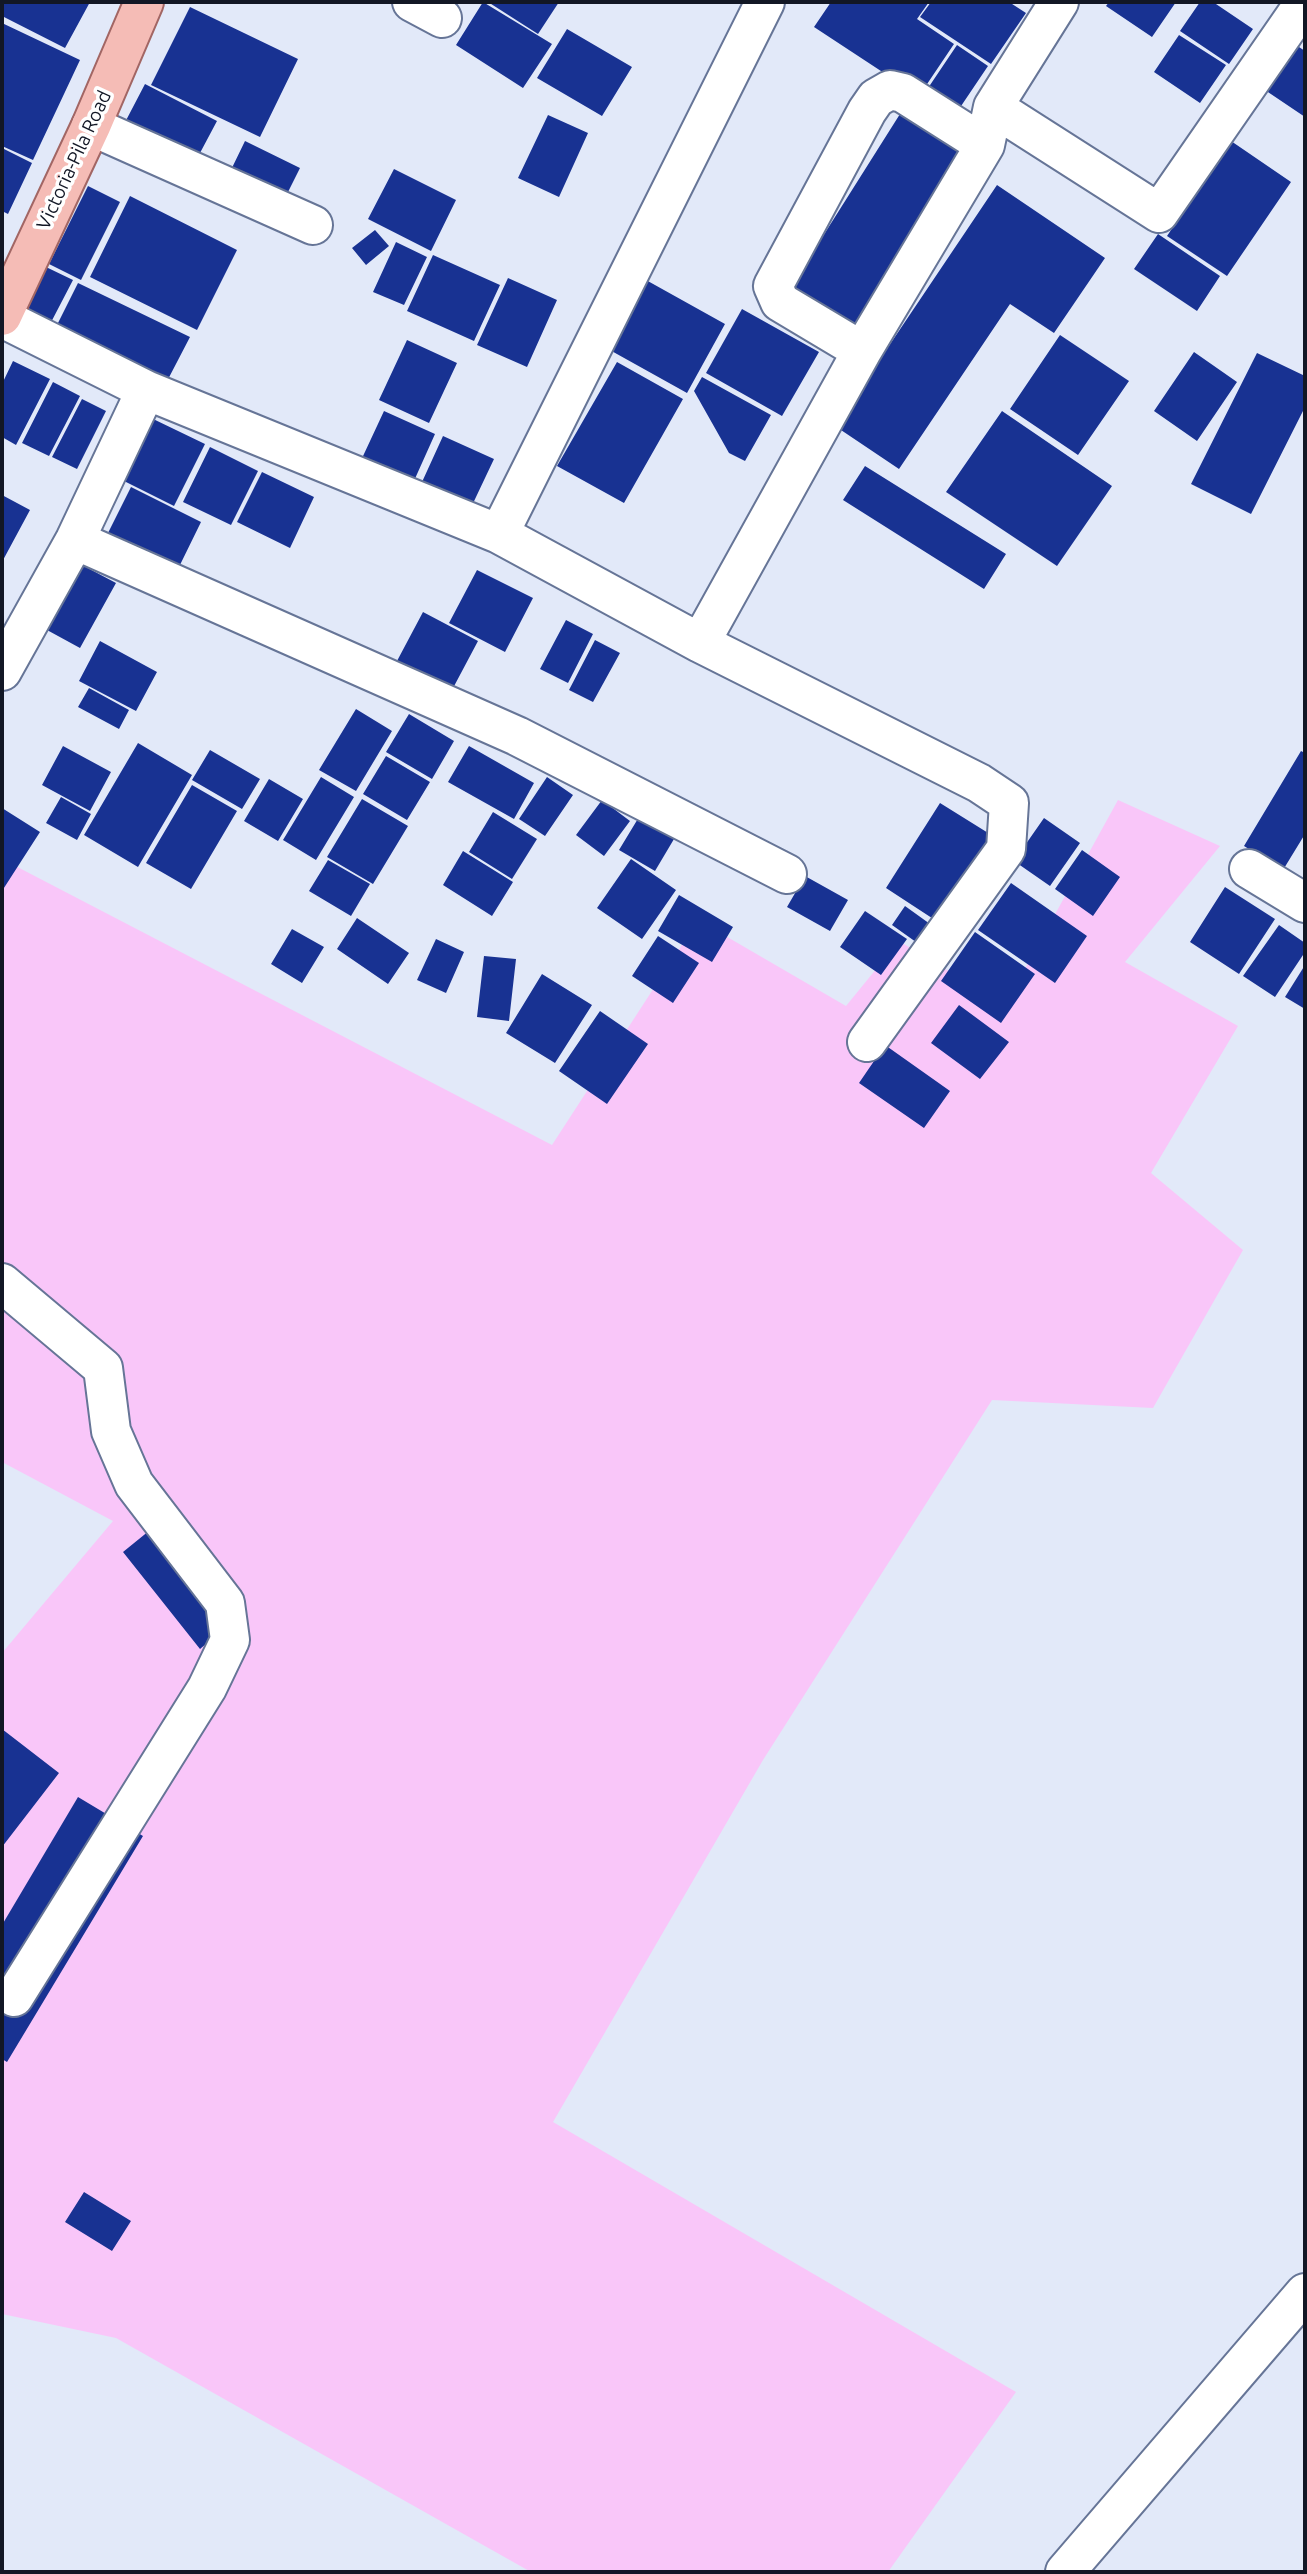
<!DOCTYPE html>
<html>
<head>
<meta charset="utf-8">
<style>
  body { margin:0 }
  #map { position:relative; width:1307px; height:2574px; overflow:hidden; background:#e2e9f9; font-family:Ubuntu,sans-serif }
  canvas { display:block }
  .frame { position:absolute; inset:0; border:4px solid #121725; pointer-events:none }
</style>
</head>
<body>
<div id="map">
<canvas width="1307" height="2574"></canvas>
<div class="frame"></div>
</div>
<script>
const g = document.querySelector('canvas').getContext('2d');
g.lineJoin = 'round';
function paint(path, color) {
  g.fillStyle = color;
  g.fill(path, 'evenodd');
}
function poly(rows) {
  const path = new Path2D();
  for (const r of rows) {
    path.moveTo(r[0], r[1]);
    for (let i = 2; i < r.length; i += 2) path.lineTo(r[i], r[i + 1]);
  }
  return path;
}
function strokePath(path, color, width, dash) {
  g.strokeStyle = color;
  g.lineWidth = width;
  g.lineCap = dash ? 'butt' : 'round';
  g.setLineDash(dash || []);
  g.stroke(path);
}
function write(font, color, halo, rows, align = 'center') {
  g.font = font + ' Ubuntu,sans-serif';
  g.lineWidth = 7;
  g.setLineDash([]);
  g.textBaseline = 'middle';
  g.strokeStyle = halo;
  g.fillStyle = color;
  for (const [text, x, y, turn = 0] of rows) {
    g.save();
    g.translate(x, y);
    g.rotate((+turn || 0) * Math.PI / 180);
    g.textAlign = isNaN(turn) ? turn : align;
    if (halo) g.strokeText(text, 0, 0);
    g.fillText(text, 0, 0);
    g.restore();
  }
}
const green = poly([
  [1118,800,1220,846,1125,962,1238,1026,1151,1173,1243,1250,1153,1408,992,1400,763,1760,553,2122,1016,2392,888,2572,531,2572,116,2338,2,2314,2,1653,113,1521,2,1462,2,859,552,1145,698,920,846,1006,899,941,1005,1005]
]);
const building = poly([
  [2,2,90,2,65,48,2,16],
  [483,2,552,44,523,88,456,45],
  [488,2,559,2,538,34],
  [831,2,929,2,917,19,954,44,919,96,814,27],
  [931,2,1009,2,1026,13,991,64,920,17],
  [1109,2,1176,2,1152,37,1106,6],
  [1200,2,1213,2,1253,29,1229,64,1180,31],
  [190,7,298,59,260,137,151,85],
  [2,23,80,60,33,160,2,146],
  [567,29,632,67,602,116,537,78],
  [1179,35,1226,65,1200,103,1154,72],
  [1290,41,1305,51,1305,117,1259,86],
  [957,45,988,66,955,115,924,94],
  [145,84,217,121,192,168,121,130],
  [900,114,970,158,857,337,787,293],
  [548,115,588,133,559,197,518,178],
  [245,141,300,168,284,200,229,174],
  [1231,141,1291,182,1227,276,1167,236],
  [2,148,32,163,8,214,2,211],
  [394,169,456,200,431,251,368,219],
  [997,185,1105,258,1054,333,1010,304,899,469,835,426],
  [88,186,120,202,81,280,49,264],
  [130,196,237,250,197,330,90,277],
  [375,230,389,246,366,265,352,248],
  [1158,234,1220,276,1197,311,1134,269],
  [396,242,427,257,404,305,373,292],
  [433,255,500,285,474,341,407,311],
  [46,267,73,280,47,330,20,317],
  [637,275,725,324,687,393,599,344],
  [508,278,557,300,527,367,477,345],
  [78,283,190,337,164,387,53,333],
  [742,309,819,352,782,416,706,373],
  [1060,335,1129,381,1078,455,1010,409],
  [407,340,457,363,429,423,379,400],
  [1194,352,1237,382,1197,441,1154,411],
  [1257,353,1305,376,1305,407,1251,514,1191,484],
  [13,361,50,379,16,445,2,437,2,384],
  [617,362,683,399,624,503,557,466],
  [702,377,771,415,745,461,729,453,694,391],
  [53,382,80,396,49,456,22,443],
  [82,399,106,411,77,469,52,457],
  [384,411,435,434,409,492,357,469],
  [1002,411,1112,486,1057,566,946,492],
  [149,417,205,444,174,506,118,478],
  [443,436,494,459,467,516,417,493],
  [210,447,258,471,231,525,183,502],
  [865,466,1006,554,984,589,843,500],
  [262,472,314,497,290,548,237,522],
  [131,487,201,522,178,569,107,535],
  [2,495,30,510,2,562],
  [82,565,116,583,80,648,47,630],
  [477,570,533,598,505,652,449,623],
  [423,612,478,641,452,690,397,661],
  [566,620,593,634,568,683,540,669],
  [595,640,620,653,593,702,569,690],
  [100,641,157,672,136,711,79,681],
  [89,688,129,710,119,729,78,707],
  [356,709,392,731,356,791,319,770],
  [409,714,454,741,432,779,386,752],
  [138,743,192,775,138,867,84,835],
  [63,746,111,772,90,811,42,785],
  [469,746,534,783,514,819,448,782],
  [210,750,260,779,242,809,192,780],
  [1301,751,1305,753,1305,834,1283,870,1244,846],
  [386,756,430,782,407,820,363,794],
  [321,777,354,797,316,860,283,840],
  [547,777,573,795,545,836,519,819],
  [269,779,303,799,278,841,244,821],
  [192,785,237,811,191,889,146,863],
  [61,797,91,814,77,840,46,823],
  [362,799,408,826,373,884,327,857],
  [602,800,630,821,604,856,576,835],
  [940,803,993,836,938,922,886,888],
  [2,808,40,832,2,891],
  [493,812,537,839,512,879,469,852],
  [639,817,674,839,655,871,619,850],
  [1044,818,1080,843,1050,886,1014,861],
  [1082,850,1120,877,1093,916,1055,889],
  [463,851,513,882,492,916,443,885],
  [631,859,676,890,642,939,597,908],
  [328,860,370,884,351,916,309,891],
  [805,876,848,900,830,931,787,907],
  [1011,883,1087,936,1055,983,978,930],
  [1225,887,1275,919,1239,974,1190,942],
  [679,895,733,927,712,962,658,931],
  [905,906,937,929,923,947,892,925],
  [865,911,907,939,881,975,840,947],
  [357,918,409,953,388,984,337,949],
  [1279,925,1305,943,1305,952,1275,997,1243,976],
  [292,929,324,947,302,983,271,964],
  [975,932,1035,974,1001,1023,941,981],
  [658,936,699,963,673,1003,632,976],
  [436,939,464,952,446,993,417,980],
  [484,956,516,959,509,1021,477,1017],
  [1305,965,1305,1009,1285,997],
  [542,974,592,1005,555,1063,506,1033],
  [959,1005,1009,1042,980,1079,931,1043],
  [600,1011,648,1044,607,1104,559,1071],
  [885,1045,950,1091,924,1128,859,1083],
  [155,1526,232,1622,200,1649,123,1552],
  [2,1729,59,1773,2,1847],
  [78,1797,143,1836,7,2062,2,2059,2,1925],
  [84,2192,131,2221,112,2251,65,2222]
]);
const minor = poly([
  [412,2,442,18],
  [993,107,1159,213,1305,2],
  [91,126,313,225],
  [2,318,146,390,499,534,700,643,979,783,1009,803,1006,849,867,1042],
  [862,351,780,302,773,286,867,111,876,98,890,90,903,93,985,145],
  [499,534,765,2],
  [75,540,517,736,787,874],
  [700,643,862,351,985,145,993,107,1059,2],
  [2,671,75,540,146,390],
  [1249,869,1305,903],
  [2,1283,103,1368,111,1431,134,1484,225,1603,230,1640,207,1688,14,1997],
  [1065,2572,1305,2293]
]);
const major = poly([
  [2,316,91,126,144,2]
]);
const streetNames = [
  ["Victoria-Pila Road",74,160,-65]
];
paint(green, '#f9c6f9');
paint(building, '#183292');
strokePath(minor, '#667597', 42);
strokePath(major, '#a26664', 42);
strokePath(minor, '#fff', 38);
strokePath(major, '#f5bcb6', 38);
write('19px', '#121725', '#fff', streetNames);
</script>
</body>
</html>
